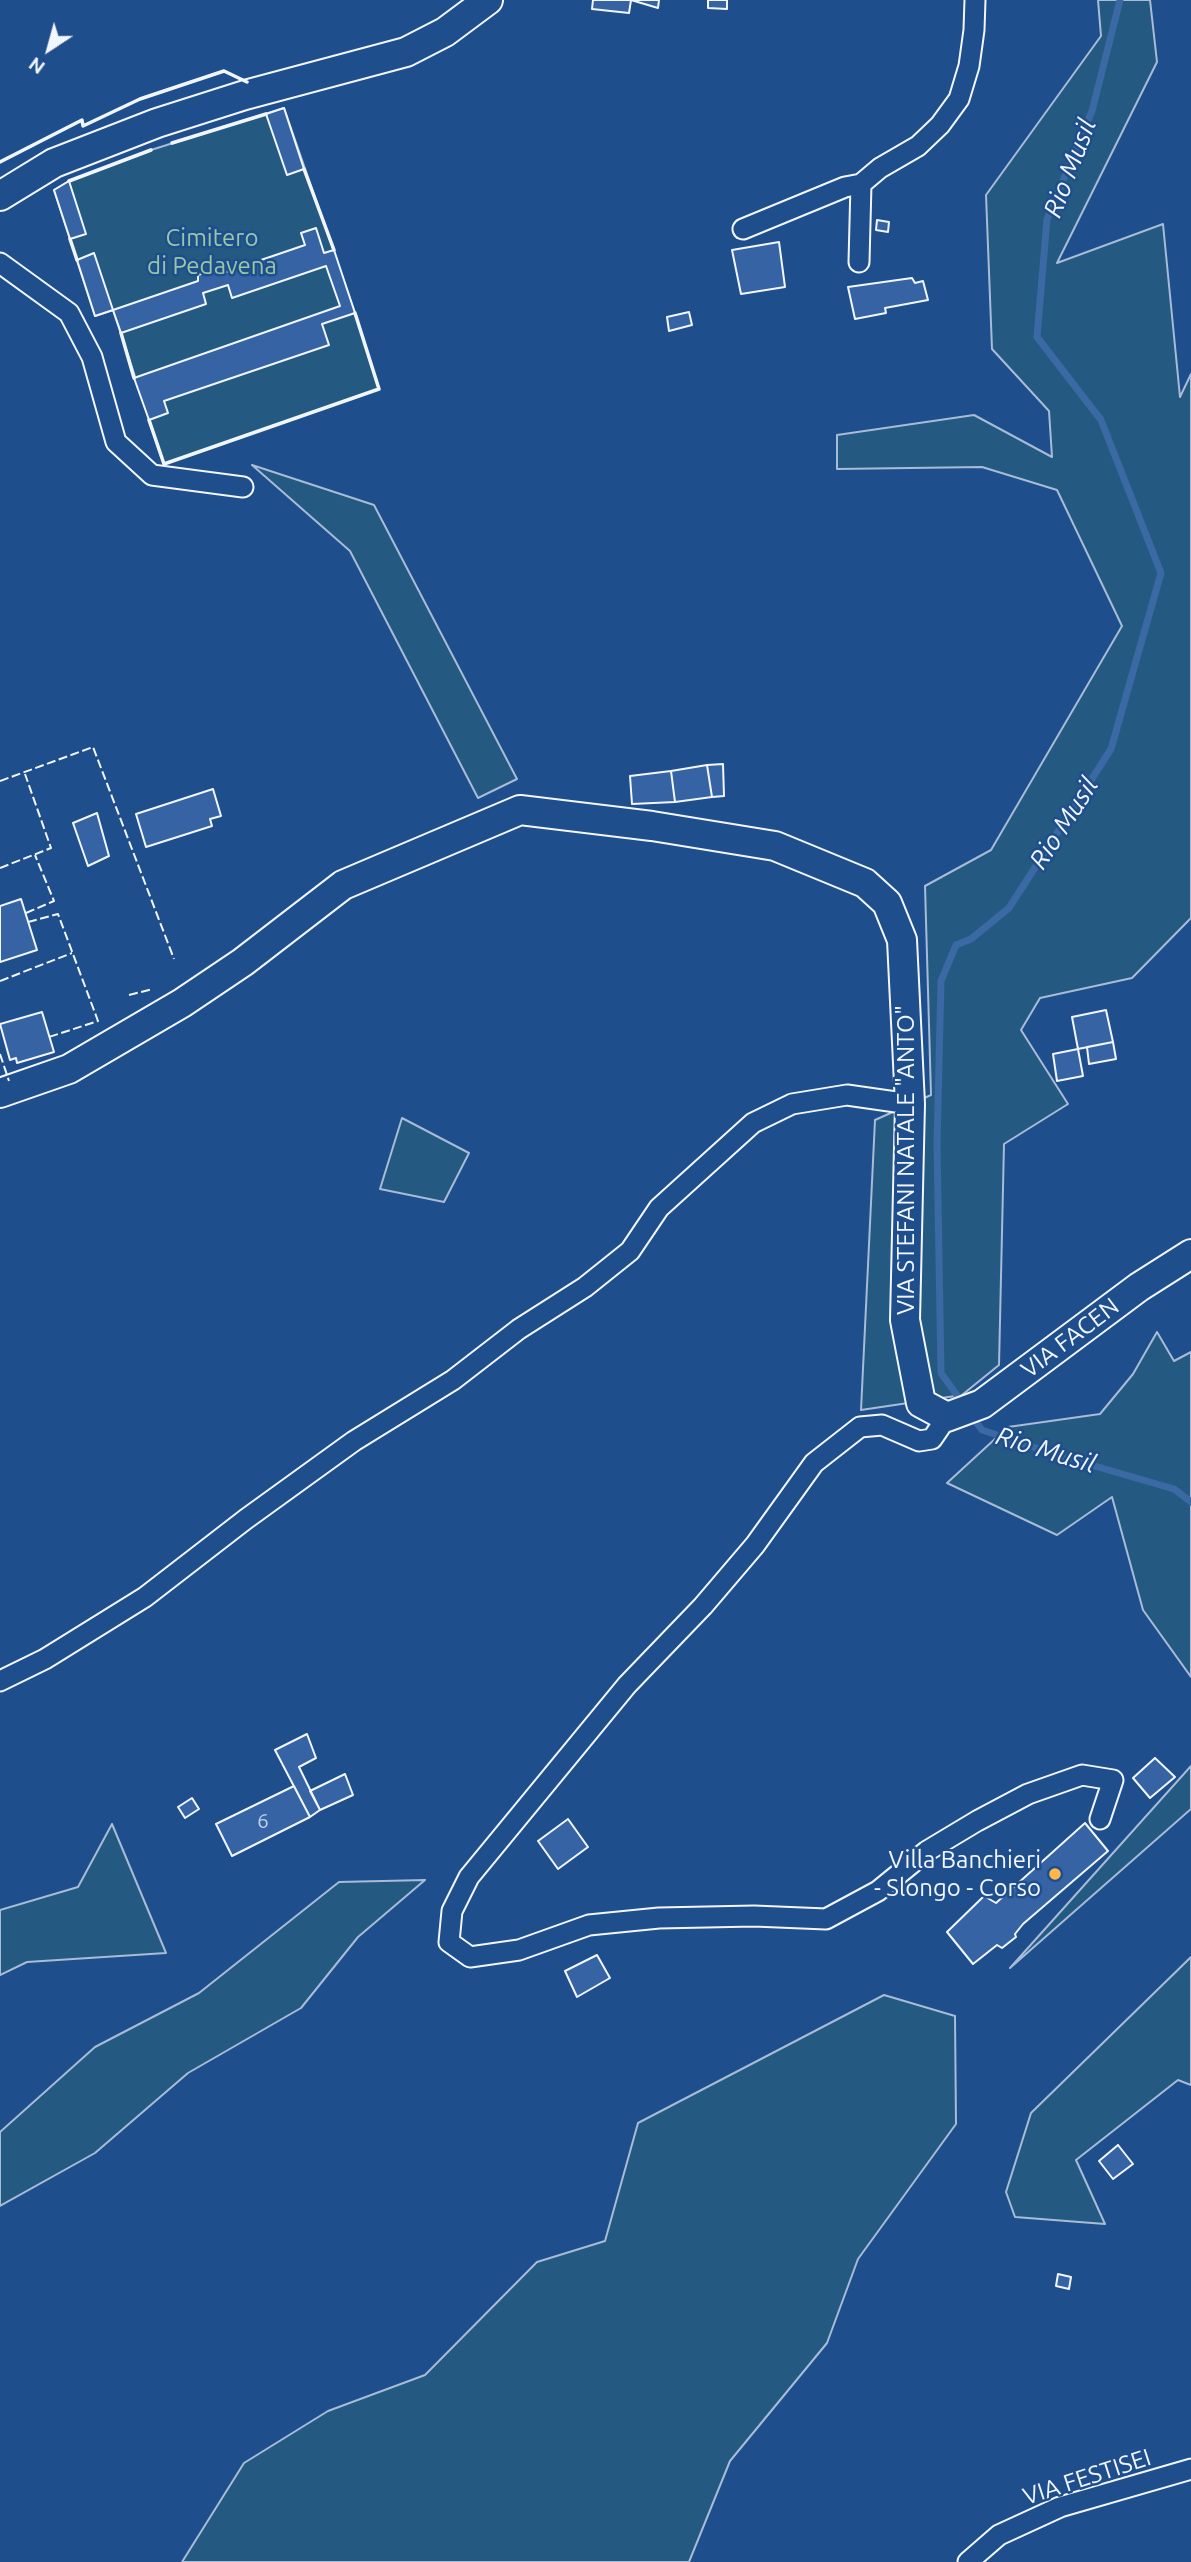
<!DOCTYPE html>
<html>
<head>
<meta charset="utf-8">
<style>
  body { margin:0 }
  #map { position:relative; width:1191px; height:2562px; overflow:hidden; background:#1f4e8c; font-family:Ubuntu,sans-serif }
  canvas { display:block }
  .north { position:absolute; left:14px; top:14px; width:70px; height:70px; -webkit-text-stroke:5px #1f4e8c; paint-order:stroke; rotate:216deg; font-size:19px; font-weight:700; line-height:28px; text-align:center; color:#f2f6ff }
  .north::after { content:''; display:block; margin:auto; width:24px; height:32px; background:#f2f6ff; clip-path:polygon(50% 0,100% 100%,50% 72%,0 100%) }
</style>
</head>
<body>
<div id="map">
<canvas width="1191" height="2562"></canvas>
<div class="north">N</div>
</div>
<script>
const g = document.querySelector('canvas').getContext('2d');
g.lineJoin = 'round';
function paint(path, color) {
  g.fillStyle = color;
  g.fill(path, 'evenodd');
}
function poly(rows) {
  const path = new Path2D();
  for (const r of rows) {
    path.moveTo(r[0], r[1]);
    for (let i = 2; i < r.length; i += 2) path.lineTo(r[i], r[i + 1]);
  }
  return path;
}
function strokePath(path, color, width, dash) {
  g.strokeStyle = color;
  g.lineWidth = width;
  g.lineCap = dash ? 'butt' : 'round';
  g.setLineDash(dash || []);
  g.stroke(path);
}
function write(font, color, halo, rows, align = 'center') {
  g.font = font + ' Ubuntu,sans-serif';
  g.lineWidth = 5;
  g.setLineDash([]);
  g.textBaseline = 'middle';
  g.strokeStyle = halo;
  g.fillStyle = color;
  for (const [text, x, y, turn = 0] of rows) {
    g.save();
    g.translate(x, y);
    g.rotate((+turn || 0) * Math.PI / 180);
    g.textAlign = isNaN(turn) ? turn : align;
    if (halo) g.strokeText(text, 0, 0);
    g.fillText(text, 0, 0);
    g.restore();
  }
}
const green = poly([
  [1098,0,1150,0,1157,62,1057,263,1163,224,1180,397,1191,374,1191,918,1132,978,1040,998,1021,1030,1068,1104,1004,1144,999,1365,962,1395,861,1410,875,1120,931,1095,925,886,991,850,1122,626,1057,490,982,467,837,469,837,435,974,415,1052,457,1049,411,992,349,986,195,1101,36,1098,0],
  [284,108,355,313,379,389,164,464,113,310,95,316,54,190,69,181,151,150,284,108],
  [252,465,374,505,517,779,478,798,350,551,252,465],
  [402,1118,469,1153,444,1202,380,1189,402,1118],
  [1157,1332,1174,1361,1191,1352,1191,1677,1143,1610,1112,1497,1057,1535,947,1483,1008,1427,1100,1414,1133,1374,1157,1332],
  [1191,1766,1191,1809,1010,1968,1191,1766],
  [112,1824,166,1953,27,1962,0,1975,0,1910,78,1887,112,1824],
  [425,1880,358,1937,301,2008,188,2073,95,2153,0,2206,0,2132,95,2047,199,1993,339,1882,425,1880],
  [1191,1957,1191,2085,1178,2080,1076,2160,1105,2224,1015,2217,1006,2192,1031,2113,1191,1957],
  [884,1995,955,2016,956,2124,858,2259,827,2343,730,2461,689,2562,182,2562,244,2463,328,2411,425,2375,537,2262,605,2241,638,2123,884,1995]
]);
const stream = poly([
  [964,1405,941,1373,937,1144,941,981,956,945,971,939,1009,908,1111,749,1161,573,1101,420,1037,337,1047,219,1092,111,1120,0],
  [971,1415,982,1430,1057,1455,1174,1489,1191,1502]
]);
const building = poly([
  [593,0,631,0,629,13,592,9,593,0],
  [631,0,659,0,658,8,631,0],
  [708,0,727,0,727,9,708,8,708,0],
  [284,108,304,169,287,175,266,114,284,108],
  [69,181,86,234,70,239,54,190,69,181],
  [877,220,889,222,888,232,876,230,877,220],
  [316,228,324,253,334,250,355,313,322,324,329,345,164,401,168,413,149,420,134,378,340,306,326,266,232,298,228,285,203,293,206,304,121,333,113,310,198,281,198,275,221,267,223,273,305,245,301,233,316,228],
  [779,242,785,287,741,294,732,250,779,242],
  [94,253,113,310,95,316,77,260,94,253],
  [912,278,915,283,923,281,928,300,885,308,886,313,855,319,848,287,912,278],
  [689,312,692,325,669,331,667,317,689,312],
  [723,764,724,796,712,797,707,765,723,764],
  [707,765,712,797,675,802,671,771,707,765],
  [671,771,675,802,632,804,630,776,671,771],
  [213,789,221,816,210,819,212,826,146,847,136,814,213,789],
  [97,813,109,856,88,866,73,823,97,813],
  [21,899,37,950,0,962,0,906,21,899],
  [1106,1010,1113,1042,1078,1049,1072,1017,1106,1010],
  [42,1012,54,1052,17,1063,16,1058,10,1060,0,1024,42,1012],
  [1113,1042,1116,1059,1089,1064,1087,1047,1113,1042],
  [1078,1049,1083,1076,1057,1081,1053,1054,1078,1049],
  [307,1734,316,1758,299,1767,320,1810,310,1817,275,1750,307,1734],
  [1155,1758,1175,1777,1150,1798,1133,1778,1155,1758],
  [345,1774,353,1795,320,1810,310,1791,345,1774],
  [294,1786,310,1817,232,1856,216,1824,294,1786],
  [192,1798,199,1809,185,1818,178,1807,192,1798],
  [568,1819,588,1847,558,1869,538,1841,568,1819],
  [1085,1823,1108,1851,1023,1924,1015,1934,1016,1937,1002,1948,997,1945,973,1964,947,1932,984,1896,996,1903,1085,1823],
  [597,1955,610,1978,577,1997,565,1971,597,1955],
  [1118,2145,1133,2164,1113,2179,1099,2161,1118,2145],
  [1058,2274,1071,2277,1069,2289,1056,2286,1058,2274]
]);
const street = poly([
  [743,229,845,187,861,184,880,168,918,146,940,125,959,99,969,66,974,30,975,0],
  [859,262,861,184],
  [0,263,69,313,92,357,116,442,152,475,243,487],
  [947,1417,932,1439,919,1441,882,1425,860,1427,814,1463,755,1545,703,1606,627,1685,469,1877,452,1911,449,1942,470,1957,519,1950,589,1925,659,1918,754,1916,826,1919,878,1891,927,1851,977,1821,1028,1794,1082,1775,1113,1780,1100,1819],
  [0,1681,45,1659,145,1597,246,1519,354,1441,453,1380,519,1329,585,1287,630,1251,659,1208,753,1123,792,1104,847,1095,910,1104],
  [968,2562,999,2535,1060,2507,1191,2469]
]);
const secondary = poly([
  [0,196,54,163,157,123,245,95,406,52,445,32,488,0],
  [0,1093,69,1069,182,1003,243,962,343,885,520,810,652,826,775,846,865,883,887,903,902,940,910,1104,905,1320,921,1403,947,1417,982,1404,1139,1287,1191,1254]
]);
const fence = poly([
  [0,781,93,747,174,959],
  [0,868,51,848,25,774],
  [26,913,54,901,35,855],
  [28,922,58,914,98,1021,49,1037],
  [0,981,72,953],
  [129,995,153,989],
  [0,1054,9,1081]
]);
const wall = poly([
  [172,143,266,114],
  [0,162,82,120,83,126,140,99,224,71,247,82],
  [304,169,334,250],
  [69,181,151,150],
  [70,239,77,260],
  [121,333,134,378],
  [149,420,164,464,379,389,355,313]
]);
const markers = [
  [1055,1874,7,"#ffb74d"]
];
const numberNames = [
  ["6",263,1821]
];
const parkNames = [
  ["Cimitero",212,238],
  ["di Pedavena",212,266]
];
const streetNames = [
  ["VIA STEFANI NATALE \"ANTO\"",906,1160,-90],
  ["VIA FACEN",1070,1338,-37],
  ["VIA FESTISEI",1087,2477,-18]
];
const poiNames = [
  ["Villa Banchieri",1041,1860],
  ["- Slongo - Corso",1041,1888]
];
const waterNames = [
  ["Rio Musil",1070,168,-69],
  ["Rio Musil",1064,823,-57],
  ["Rio Musil",1046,1450,17]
];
paint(green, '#245a82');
strokePath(green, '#a8bbd7', 2);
strokePath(stream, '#3b69a3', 7);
paint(building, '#3563a3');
strokePath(building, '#f2f6ff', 2);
strokePath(street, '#f2f6ff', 23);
strokePath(secondary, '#f2f6ff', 32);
strokePath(street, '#1f4e8c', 19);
strokePath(secondary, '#1f4e8c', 28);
strokePath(fence, '#f2f6ff', 2, [9, 3.5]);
strokePath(wall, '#f2f6ff', 3.5);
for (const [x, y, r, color] of markers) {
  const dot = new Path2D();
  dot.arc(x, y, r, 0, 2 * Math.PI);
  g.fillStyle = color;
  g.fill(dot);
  strokePath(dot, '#1f4e8c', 2.5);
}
write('21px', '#c3d1e8', null, numberNames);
write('24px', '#97c8a6', '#1f4e8c', parkNames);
write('24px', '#f2f6ff', '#1f4e8c', streetNames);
write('24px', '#f2f6ff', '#1f4e8c', poiNames, 'right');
write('italic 26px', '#f2f6ff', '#1f4e8c', waterNames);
</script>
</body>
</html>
